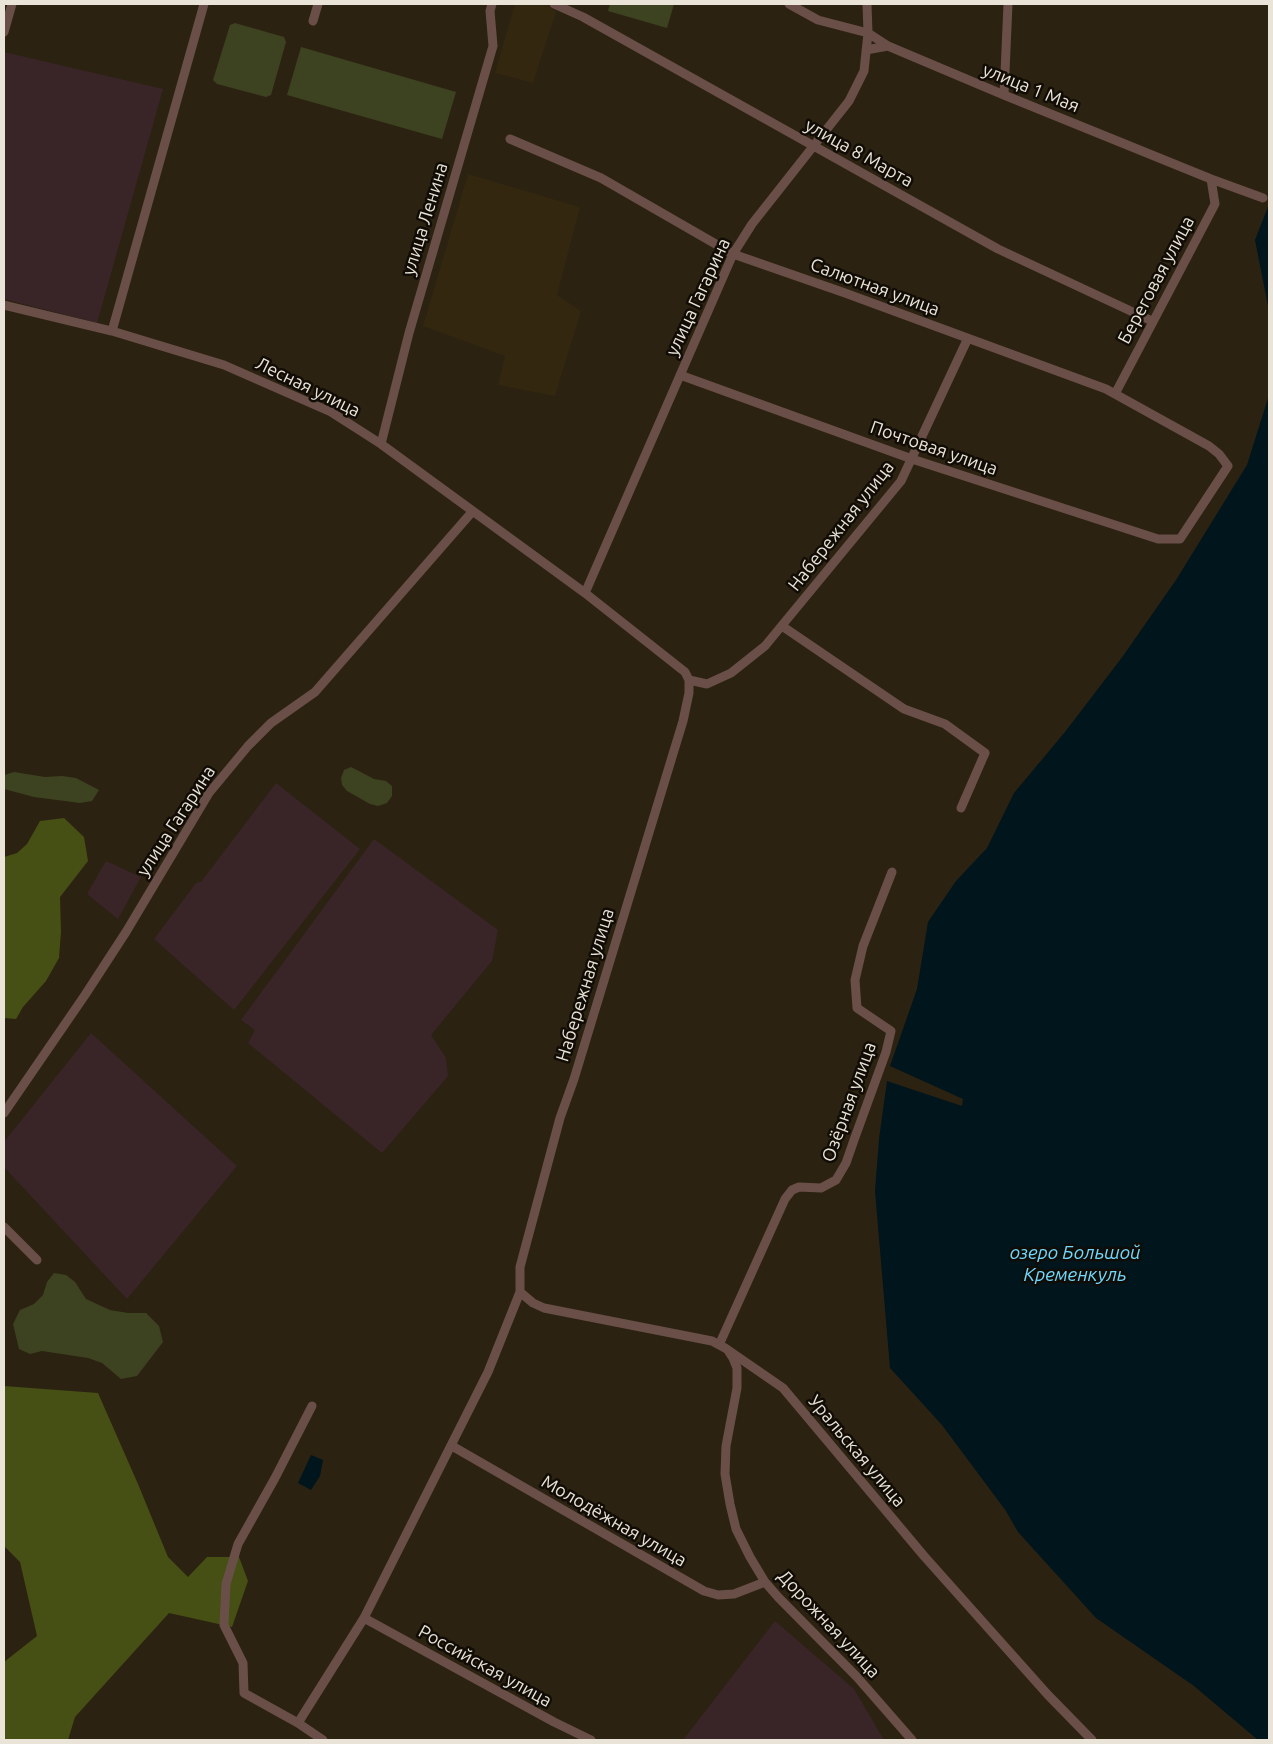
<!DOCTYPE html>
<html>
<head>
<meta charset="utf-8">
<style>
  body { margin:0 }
  #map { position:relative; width:1273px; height:1744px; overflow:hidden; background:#2c2211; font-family:Ubuntu,sans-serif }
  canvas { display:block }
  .frame { position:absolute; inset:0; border:5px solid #e9e3d8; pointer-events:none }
</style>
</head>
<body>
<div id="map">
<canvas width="1273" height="1744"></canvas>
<div class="frame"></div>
</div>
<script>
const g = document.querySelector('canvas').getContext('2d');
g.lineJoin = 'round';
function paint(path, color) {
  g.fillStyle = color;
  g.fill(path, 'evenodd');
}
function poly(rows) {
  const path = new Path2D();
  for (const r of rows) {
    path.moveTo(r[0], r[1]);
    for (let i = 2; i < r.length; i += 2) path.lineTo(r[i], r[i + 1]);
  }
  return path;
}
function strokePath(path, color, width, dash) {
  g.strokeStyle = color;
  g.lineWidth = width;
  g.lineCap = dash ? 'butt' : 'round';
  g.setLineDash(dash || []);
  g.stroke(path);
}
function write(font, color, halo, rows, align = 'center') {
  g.font = font + ' Ubuntu,sans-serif';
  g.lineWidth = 5;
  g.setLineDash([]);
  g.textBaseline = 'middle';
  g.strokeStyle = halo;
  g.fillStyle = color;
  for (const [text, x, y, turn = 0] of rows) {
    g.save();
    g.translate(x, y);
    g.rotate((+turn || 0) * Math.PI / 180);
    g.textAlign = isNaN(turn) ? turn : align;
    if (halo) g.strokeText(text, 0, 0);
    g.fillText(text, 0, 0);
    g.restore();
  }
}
const built = poly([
  [515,4,546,4,556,12,533,83,495,73],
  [468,174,580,207,557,295,581,311,555,396,498,385,505,356,423,326]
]);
const industrial = poly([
  [4,52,163,89,97,323,4,299],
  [276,783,360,849,234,1010,154,939,196,883,201,882],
  [374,839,498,930,492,961,431,1035,446,1058,448,1076,382,1153,248,1043,255,1030,241,1020],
  [106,861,141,877,118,919,87,894],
  [91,1033,237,1166,127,1299,4,1167,4,1142],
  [775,1621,854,1689,884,1740,683,1740]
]);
const green = poly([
  [610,4,674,4,667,28,608,11],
  [235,23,284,37,286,42,271,95,266,97,217,84,213,80,230,25],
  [301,47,456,92,442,139,287,95],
  [351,767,374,779,386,781,392,786,392,796,387,803,378,806,370,804,347,791,342,785,341,778,344,770],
  [14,772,45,777,62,776,76,778,99,790,92,801,80,803,34,797,4,789,4,775],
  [54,1273,66,1275,75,1282,86,1299,110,1310,128,1313,146,1313,159,1326,163,1342,137,1376,121,1379,102,1363,88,1358,42,1351,30,1354,19,1349,13,1324,20,1310,34,1304,43,1295,47,1282]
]);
const forest = poly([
  [64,818,84,837,88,861,60,897,61,932,59,958,46,981,23,1007,16,1019,4,1018,4,857,17,853,27,844,40,821],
  [4,1386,98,1393,138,1484,168,1557,188,1577,207,1557,239,1557,248,1581,232,1627,169,1613,75,1717,68,1740,4,1740,4,1662,37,1636,20,1562,4,1546]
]);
const water = poly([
  [1269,204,1269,311,1255,240],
  [1269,395,1269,1740,1258,1740,1194,1686,1096,1618,1018,1532,1006,1511,942,1425,890,1368,875,1191,879,1139,887,1081,962,1106,963,1099,890,1066,917,989,928,922,956,881,987,848,1014,793,1065,732,1123,656,1176,580,1247,465],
  [311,1455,323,1460,320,1476,311,1490,298,1483]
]);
const minor = poly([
  [554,4,583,17,998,249,1152,321],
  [789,4,818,20,868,33,888,46,1004,95,1211,179,1263,198],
  [313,21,318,4],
  [4,32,12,4],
  [866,50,888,46],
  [1004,95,1008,4],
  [510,139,601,178,733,254,845,293,1106,389,1209,446,1219,454,1228,466,1180,539,1158,539,912,459,680,375],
  [4,305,112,331,224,365,331,412,381,444,585,593,685,672,689,680,689,693,683,721,574,1079,560,1118,520,1267,520,1292,533,1303,544,1308,712,1341,725,1348,783,1388,924,1556,1048,1695,1092,1740],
  [112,331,204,4],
  [1115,394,1215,204,1211,179],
  [381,444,409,333,493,46,490,11,492,4],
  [585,593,733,254,752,224,849,101,864,71,868,33,867,4],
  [782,626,904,709,945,724,985,753,961,808],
  [689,680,707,684,731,673,765,646,901,481,968,338],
  [4,1113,85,995,126,932,209,793,248,746,271,723,315,692,472,512],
  [4,1227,37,1260],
  [719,1345,785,1199,792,1190,799,1187,821,1188,836,1180,846,1163,854,1140,886,1052,891,1031,857,1008,855,980,863,946,892,872],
  [729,1352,733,1358,737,1368,737,1388,726,1446,725,1474,730,1504,736,1529,750,1557,765,1582,778,1597,857,1677,912,1740],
  [312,1406,275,1478,238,1544,226,1584,224,1625,243,1663,244,1693,298,1723,323,1740],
  [452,1446,704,1591,718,1595,734,1594,765,1582],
  [364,1618,554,1722,591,1740],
  [298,1723,364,1618,488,1372,520,1292]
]);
const streetNames = [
  ["улица 1 Мая",1031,88,22],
  ["улица 8 Марта",859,153,29],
  ["улица Ленина",425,219,-73],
  ["Береговая улица",1156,280,-62],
  ["Салютная улица",875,287,20],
  ["улица Гагарина",698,297,-65],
  ["Лесная улица",308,387,26],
  ["Почтовая улица",934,448,19],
  ["Набережная улица",841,526,-52],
  ["улица Гагарина",176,821,-57],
  ["Набережная улица",585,985,-73],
  ["Озёрная улица",849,1102,-70],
  ["Уральская улица",857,1451,50],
  ["Молодёжная улица",614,1521,30],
  ["Дорожная улица",829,1624,47],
  ["Российская улица",485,1666,29]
];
const waterNames = [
  ["озеро Большой",1075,1253],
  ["Кременкуль",1075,1275]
];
paint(built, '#33270f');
paint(industrial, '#392527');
paint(green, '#3d4320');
paint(forest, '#464f14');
paint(water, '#01151d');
strokePath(minor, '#694f48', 9);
write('18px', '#e9e3d8', '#110d06', streetNames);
write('italic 19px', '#6ed9ff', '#110d06', waterNames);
</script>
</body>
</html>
